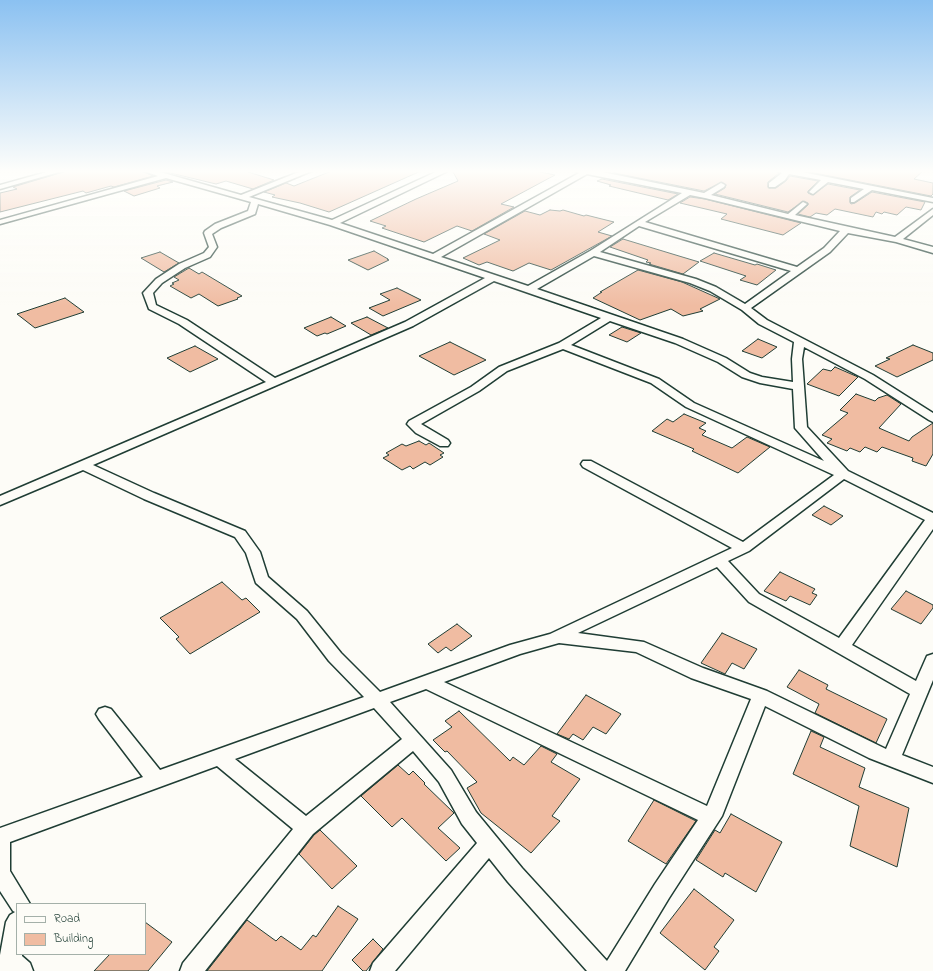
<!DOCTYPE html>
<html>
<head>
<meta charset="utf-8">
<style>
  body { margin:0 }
  #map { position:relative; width:933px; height:971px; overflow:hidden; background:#fdfcf7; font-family:"Indie Flower",sans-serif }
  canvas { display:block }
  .legend { position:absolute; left:16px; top:903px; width:130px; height:52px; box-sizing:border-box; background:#fdfcf7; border:1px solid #a4b0a9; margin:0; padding:5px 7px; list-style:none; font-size:12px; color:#1f3d34 }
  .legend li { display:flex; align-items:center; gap:8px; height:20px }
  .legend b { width:20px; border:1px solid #a4b0a9 }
</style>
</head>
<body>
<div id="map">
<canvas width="933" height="971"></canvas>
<ul class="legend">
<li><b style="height:5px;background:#fdfcf7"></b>Road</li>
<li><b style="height:11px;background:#f0bca2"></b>Building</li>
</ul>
</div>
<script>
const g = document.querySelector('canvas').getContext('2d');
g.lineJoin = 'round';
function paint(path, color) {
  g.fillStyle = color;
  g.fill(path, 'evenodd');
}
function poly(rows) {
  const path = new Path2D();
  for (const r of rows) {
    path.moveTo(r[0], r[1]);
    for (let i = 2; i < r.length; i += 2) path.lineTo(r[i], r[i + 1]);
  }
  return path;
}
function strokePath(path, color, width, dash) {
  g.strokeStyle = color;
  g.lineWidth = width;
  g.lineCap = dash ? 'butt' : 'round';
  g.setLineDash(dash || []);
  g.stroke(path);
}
const building = poly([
  [70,170,140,170,153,176,114,187,111,186,86,193,83,191,0,212,0,193,17,189,13,187,70,170],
  [158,170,251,170,248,172,274,180,253,189,226,181,216,184,158,170],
  [334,170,423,170,329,212,300,203,272,197,275,195,264,192,286,183,294,186,334,170],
  [452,170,531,170,555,175,501,204,514,207,472,231,457,226,424,242,382,228,386,226,370,221,416,199,458,181,452,170],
  [619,170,775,170,779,173,768,182,768,187,769,188,776,188,786,181,790,176,818,181,808,191,808,193,812,195,828,184,860,190,850,197,850,202,851,204,855,203,872,192,925,202,921,210,906,207,897,215,884,212,882,214,876,212,873,217,835,209,827,215,816,213,810,217,798,214,808,205,808,203,804,201,788,212,715,194,725,188,726,185,722,182,704,191,614,173,619,170],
  [799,170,924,170,914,179,933,183,933,194,931,196,799,170],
  [602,179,678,194,668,200,609,186,611,185,597,181,602,179],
  [166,180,173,182,157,186,160,188,134,196,124,191,166,180],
  [690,197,705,199,801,223,783,235,721,219,727,214,680,203,690,197],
  [550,210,560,211,563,210,584,216,586,215,614,222,598,232,612,236,551,270,529,263,513,271,487,262,479,265,463,258,500,240,484,234,525,211,540,215,550,210],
  [623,239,679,256,699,262,683,274,649,264,651,263,646,262,648,260,610,247,623,239],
  [374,251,388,259,387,259,389,260,368,270,348,260,374,251],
  [160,252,179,263,164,272,141,258,160,252],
  [714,253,755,265,757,264,776,270,757,285,740,280,746,276,700,261,714,253],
  [189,268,199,274,202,272,242,296,237,298,238,299,218,306,199,294,191,298,170,286,174,284,172,283,179,280,174,277,189,268],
  [638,270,682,282,720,299,700,309,703,311,683,316,671,309,640,320,593,298,602,292,600,292,638,270],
  [397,288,421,300,383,316,369,308,390,300,380,294,397,288],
  [65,298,84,312,35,328,17,314,65,298],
  [331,317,346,326,327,334,325,333,317,336,304,328,331,317],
  [367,317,388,328,371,335,351,323,367,317],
  [622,327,641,333,627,342,609,335,622,327],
  [758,339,777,347,762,358,742,351,758,339],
  [450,342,486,360,454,375,419,356,450,342],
  [913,345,933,353,933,360,897,377,875,366,890,359,886,358,913,345],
  [195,346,218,359,190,372,167,358,195,346],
  [835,367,858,377,839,396,807,384,823,369,831,371,835,367],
  [856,394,875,401,878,398,887,395,901,404,879,428,909,441,912,437,933,423,933,454,926,466,912,461,913,458,882,447,877,452,865,447,860,452,850,448,847,451,827,443,832,439,822,435,848,413,840,410,856,394],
  [684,414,706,423,699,428,706,431,702,435,732,448,747,437,770,447,738,473,692,451,694,449,652,431,667,419,673,422,684,414],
  [419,441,426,445,429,443,444,453,440,455,443,457,430,465,425,462,413,469,410,466,402,470,383,458,389,455,386,453,402,444,406,446,419,441],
  [824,506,843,516,831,525,812,515,824,506],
  [780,572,815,589,812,593,817,595,810,605,790,596,786,601,764,591,780,572],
  [222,582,242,600,246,598,260,612,190,654,176,639,179,637,160,618,222,582],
  [906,591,933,605,933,608,921,624,891,609,906,591],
  [457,624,472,636,451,651,446,647,438,653,428,644,457,624],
  [722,633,757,649,744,669,732,663,725,674,701,663,722,633],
  [799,670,828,685,826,689,887,719,876,743,815,713,819,704,787,687,799,670],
  [586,695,621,714,606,734,593,727,583,740,573,734,569,739,557,734,586,695],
  [459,711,510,761,513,757,524,765,541,746,557,754,551,762,580,779,552,816,560,821,531,853,481,813,467,788,477,782,447,751,445,752,433,740,452,727,445,721,459,711],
  [811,731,824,737,820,747,865,768,859,787,909,808,897,867,850,846,859,806,793,774,811,731],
  [398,765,409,775,413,771,425,783,424,784,454,813,438,828,460,848,446,861,402,818,392,827,361,796,398,765],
  [654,800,696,821,666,864,628,841,654,800],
  [731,814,782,842,756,892,725,873,723,877,696,860,715,830,720,833,731,814],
  [320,830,357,866,332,889,299,854,314,835,320,830],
  [694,889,734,920,714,947,719,951,705,970,660,933,694,889],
  [338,906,358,919,322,971,207,971,247,920,276,941,281,936,301,950,313,935,316,937,338,906],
  [145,922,172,942,148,971,94,971,110,954,145,954,145,922],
  [373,939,383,949,370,966,366,971,363,971,352,960,373,939]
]);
const minor = poly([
  [54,170,66,170,0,189,0,185,54,170],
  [141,170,153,170,241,195,304,170,314,170,249,197,332,220,440,170,450,170,340,223,433,254,579,173,573,170,593,170,704,193,721,183,725,185,724,187,711,195,788,214,803,202,807,204,795,215,895,237,933,209,933,215,903,239,933,247,933,253,896,242,848,233,830,252,751,308,767,320,873,375,933,413,933,422,929,420,865,379,804,347,802,359,807,427,848,471,933,513,933,529,852,645,916,681,927,656,933,654,933,680,902,755,933,767,933,783,869,758,765,706,722,816,669,898,625,971,587,971,508,882,489,858,395,971,370,971,373,963,477,843,462,824,439,782,413,751,313,834,205,971,180,971,183,963,293,829,217,766,10,842,10,871,30,904,17,904,17,954,22,954,22,956,30,963,33,971,0,971,0,955,6,922,10,915,15,912,13,911,0,891,0,828,143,777,99,719,96,714,99,709,105,707,111,709,160,770,364,697,329,661,297,619,256,583,246,553,235,537,144,499,83,470,0,505,0,496,266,382,179,324,149,309,143,293,156,279,179,264,204,253,209,247,204,233,205,231,215,224,248,211,251,202,166,178,0,224,0,220,158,176,141,170],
  [587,174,682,193,590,251,528,286,441,257,587,174],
  [690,195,705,198,840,231,824,248,797,267,645,222,690,195],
  [258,204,330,225,485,278,405,322,275,378,187,320,156,305,153,293,162,283,185,268,210,257,217,247,212,234,221,228,255,214,258,204],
  [639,226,791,271,745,304,716,287,696,279,600,252,639,226],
  [594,256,690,283,710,291,742,310,759,324,794,342,792,359,793,382,762,377,750,373,726,358,683,339,537,289,594,256],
  [494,281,601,318,559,343,499,367,471,387,409,421,407,424,416,433,440,446,448,446,450,443,448,440,421,424,479,391,507,371,563,349,651,383,686,407,834,475,743,542,591,461,583,461,581,464,583,467,732,548,550,634,510,645,380,692,341,653,307,611,268,577,260,552,245,531,154,493,93,465,413,326,494,281],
  [610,321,675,343,718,362,742,377,760,383,793,389,795,428,824,461,694,403,659,379,571,345,610,321],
  [844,479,925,520,839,638,759,594,728,561,749,551,844,479],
  [717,567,749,602,910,694,886,749,767,691,703,668,644,642,578,633,717,567],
  [559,643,636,652,691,678,751,699,707,806,444,682,520,654,559,643],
  [426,689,698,820,655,884,607,961,522,868,476,812,451,770,390,702,426,689],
  [374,708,402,739,306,816,235,759,374,708],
  [776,170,792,170,933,198,933,202,872,190,854,202,851,202,851,198,864,189,828,182,813,194,809,192,821,180,789,174,785,180,775,187,769,187,769,183,782,173,776,170]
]);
paint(building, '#f0bca2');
strokePath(building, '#1f3d34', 1);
strokePath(minor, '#1f3d34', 3);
paint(minor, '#fdfcf7');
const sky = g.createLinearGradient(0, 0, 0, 306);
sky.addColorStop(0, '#8bc1f1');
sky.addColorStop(0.56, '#fefefb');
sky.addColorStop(1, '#fefefb00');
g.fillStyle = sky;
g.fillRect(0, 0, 933, 306);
</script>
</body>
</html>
